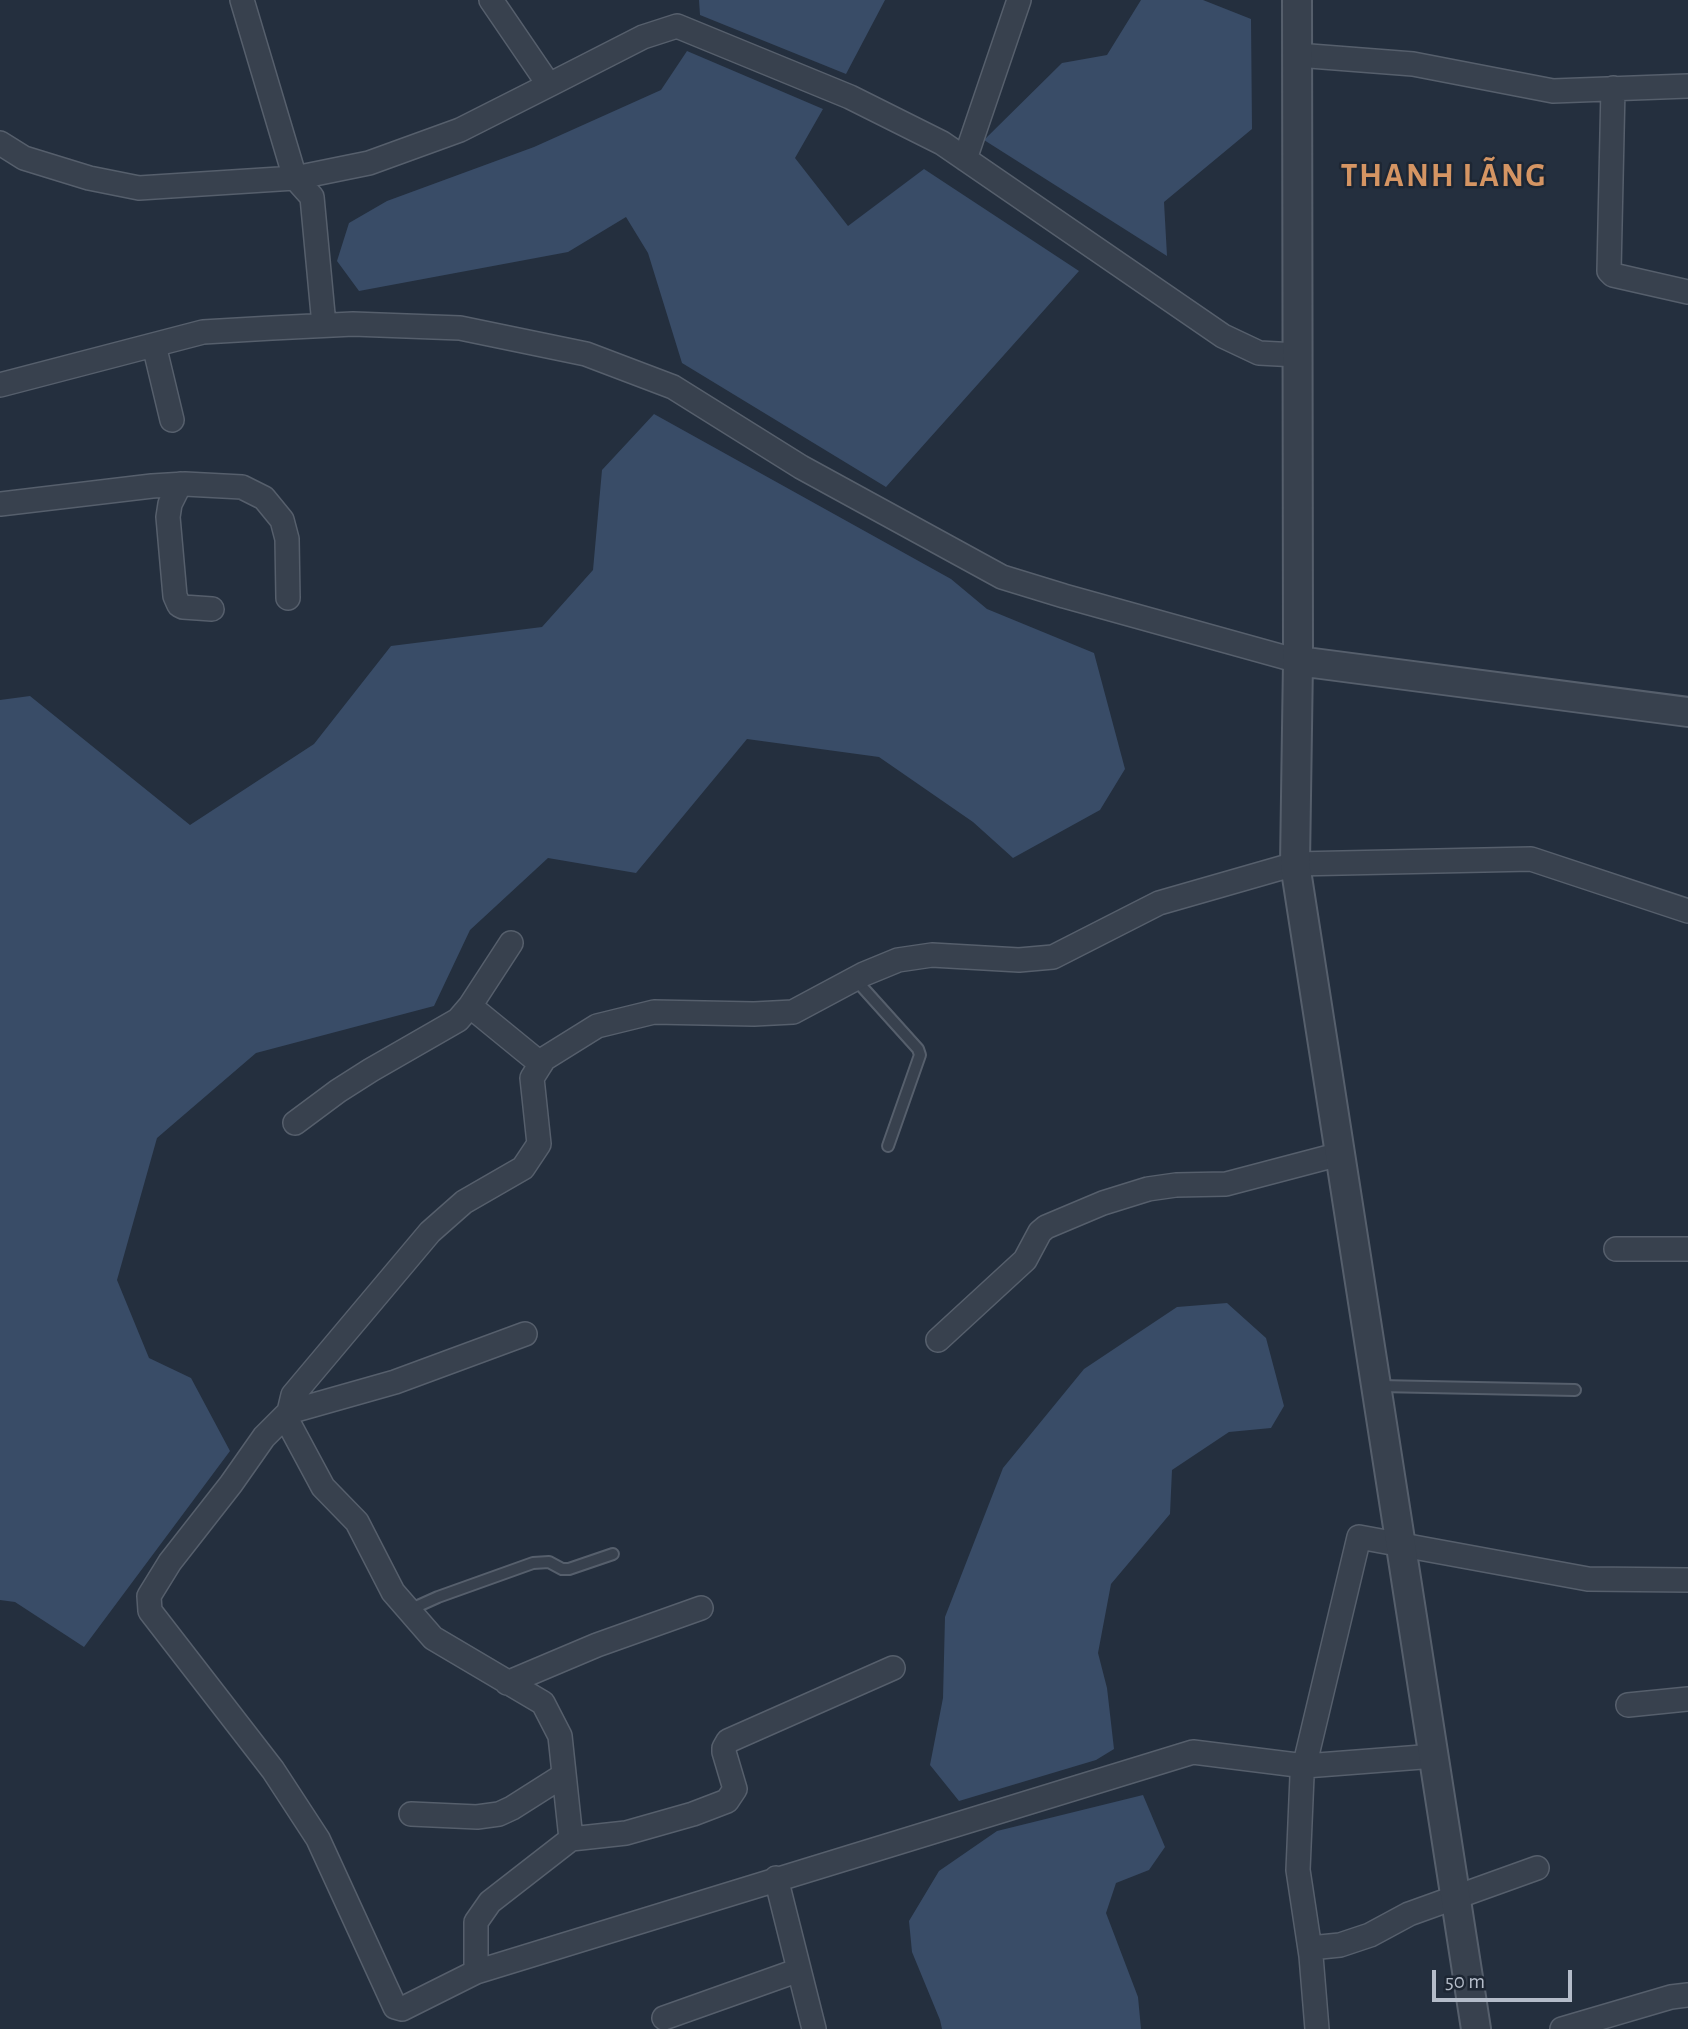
<!DOCTYPE html>
<html>
<head>
<meta charset="utf-8">
<style>
  body { margin:0 }
  #map { position:relative; width:1688px; height:2029px; overflow:hidden; background:#242f3e; font-family:"Alegreya Sans",sans-serif }
  canvas { display:block }
  .scale { position:absolute; left:1432px; top:1970px; width:140px; height:32px; box-sizing:border-box; border:4px solid #b4bcc9; border-top:0; padding-left:9px; font-size:21px; line-height:24px; white-space:nowrap; color:#b4bcc9; -webkit-text-stroke:5px #1d2633; paint-order:stroke }
</style>
</head>
<body>
<div id="map">
<canvas width="1688" height="2029"></canvas>
<div class="scale">50 m</div>
</div>
<script>
const g = document.querySelector('canvas').getContext('2d');
g.lineJoin = 'round';
function paint(path, color) {
  g.fillStyle = color;
  g.fill(path, 'evenodd');
}
function poly(rows) {
  const path = new Path2D();
  for (const r of rows) {
    path.moveTo(r[0], r[1]);
    for (let i = 2; i < r.length; i += 2) path.lineTo(r[i], r[i + 1]);
  }
  return path;
}
function strokePath(path, color, width, dash) {
  g.strokeStyle = color;
  g.lineWidth = width;
  g.lineCap = dash ? 'butt' : 'round';
  g.setLineDash(dash || []);
  g.stroke(path);
}
function write(font, color, halo, rows, align = 'center') {
  g.font = font + ' "Alegreya Sans",sans-serif';
  g.lineWidth = 5;
  g.setLineDash([]);
  g.textBaseline = 'middle';
  g.strokeStyle = halo;
  g.fillStyle = color;
  for (const [text, x, y, turn = 0] of rows) {
    g.save();
    g.translate(x, y);
    g.rotate((+turn || 0) * Math.PI / 180);
    g.textAlign = isNaN(turn) ? turn : align;
    if (halo) g.strokeText(text, 0, 0);
    g.fillText(text, 0, 0);
    g.restore();
  }
}
const water = poly([
  [699,0,885,0,846,74,700,15],
  [1141,0,1203,0,1251,19,1252,129,1164,202,1167,256,984,140,1062,63,1107,55],
  [687,51,823,109,795,158,848,226,924,169,1079,271,886,487,682,363,648,253,626,217,568,252,359,291,337,261,349,223,387,201,534,147,661,90],
  [654,414,951,579,987,609,1094,653,1125,769,1100,810,1013,858,973,822,879,757,747,739,636,873,548,858,470,930,434,1006,256,1053,157,1138,117,1280,149,1358,191,1378,230,1451,84,1647,15,1602,0,1600,0,700,30,696,190,825,314,744,391,646,542,627,593,570,602,470],
  [1227,1303,1266,1338,1284,1406,1271,1428,1229,1432,1172,1470,1170,1514,1111,1584,1098,1653,1107,1688,1114,1749,1096,1760,959,1801,930,1765,943,1698,945,1617,1003,1468,1084,1369,1177,1307],
  [1143,1795,1165,1847,1149,1870,1116,1883,1106,1913,1138,1997,1141,2029,942,2029,940,2020,912,1952,909,1921,939,1871,997,1831]
]);
const service = poly([
  [855,979,918,1049,920,1055,888,1146],
  [1379,1386,1575,1390],
  [409,1610,438,1597,533,1563,549,1562,562,1569,569,1569,613,1554]
]);
const minor = poly([
  [242,0,295,178,312,197,324,325],
  [491,0,549,85,643,37,677,26,850,97,942,143,1223,336,1259,353,1297,355],
  [1297,55,1413,64,1553,91,1688,86],
  [1613,88,1609,271,1613,275,1688,292],
  [0,143,24,158,89,178,139,188,295,178,369,163,460,130,549,85],
  [965,159,1019,0],
  [154,345,172,420],
  [0,385,203,332,272,328,353,324,460,328,586,354,673,387,801,467,1002,577,1064,596,1298,661],
  [180,484,170,504,168,517,175,596,179,605,183,607,212,609],
  [0,504,152,486,185,484,242,487,264,498,282,520,287,539,288,598],
  [470,1006,541,1064],
  [295,1123,338,1091,371,1070,458,1020,470,1006,511,943],
  [1616,1249,1688,1249],
  [525,1334,395,1382,289,1412,264,1437,231,1484,170,1562,149,1596,150,1611,273,1770,318,1839,395,2007,402,2009,476,1972,1193,1752,1305,1766,1435,1756],
  [938,1340,1025,1260,1040,1232,1046,1227,1103,1203,1148,1189,1176,1185,1226,1184,1340,1154],
  [507,1683,597,1645,701,1608],
  [1628,1705,1688,1699],
  [411,1814,477,1817,499,1814,512,1808,564,1775],
  [571,1839,626,1833,693,1814,727,1801,735,1789,724,1752,724,1748,728,1741,893,1668],
  [776,1878,814,2029],
  [1310,1948,1340,1945,1370,1935,1409,1914,1537,1868],
  [476,1972,476,1922,490,1902,571,1839,560,1736,543,1703,433,1638,393,1592,357,1522,323,1487,287,1420,293,1395,430,1232,464,1202,523,1168,539,1144,532,1078,544,1059,597,1026,654,1012,754,1014,793,1012,864,974,898,960,932,955,1019,960,1053,957,1159,903,1295,864,1531,859,1688,911],
  [664,2018,799,1970],
  [1317,2029,1311,1956,1298,1870,1302,1776,1359,1537,1588,1579,1688,1580],
  [1562,2029,1671,1997,1688,1995]
]);
const tertiary = poly([
  [1297,0,1298,661,1295,864,1476,2029],
  [1298,661,1688,712]
]);
const districtNames = [
  ["THANH LÃNG",1444,176]
];
paint(water, '#394c67');
strokePath(service, '#565f6c', 14);
strokePath(minor, '#565f6c', 26);
strokePath(tertiary, '#565f6c', 32);
strokePath(service, '#38414e', 10);
strokePath(minor, '#38414e', 23);
strokePath(tertiary, '#38414e', 28);
g.letterSpacing = '2px';
write('bold 33px', '#d59563', '#1d2633', districtNames);
g.letterSpacing = '0px';
</script>
</body>
</html>
